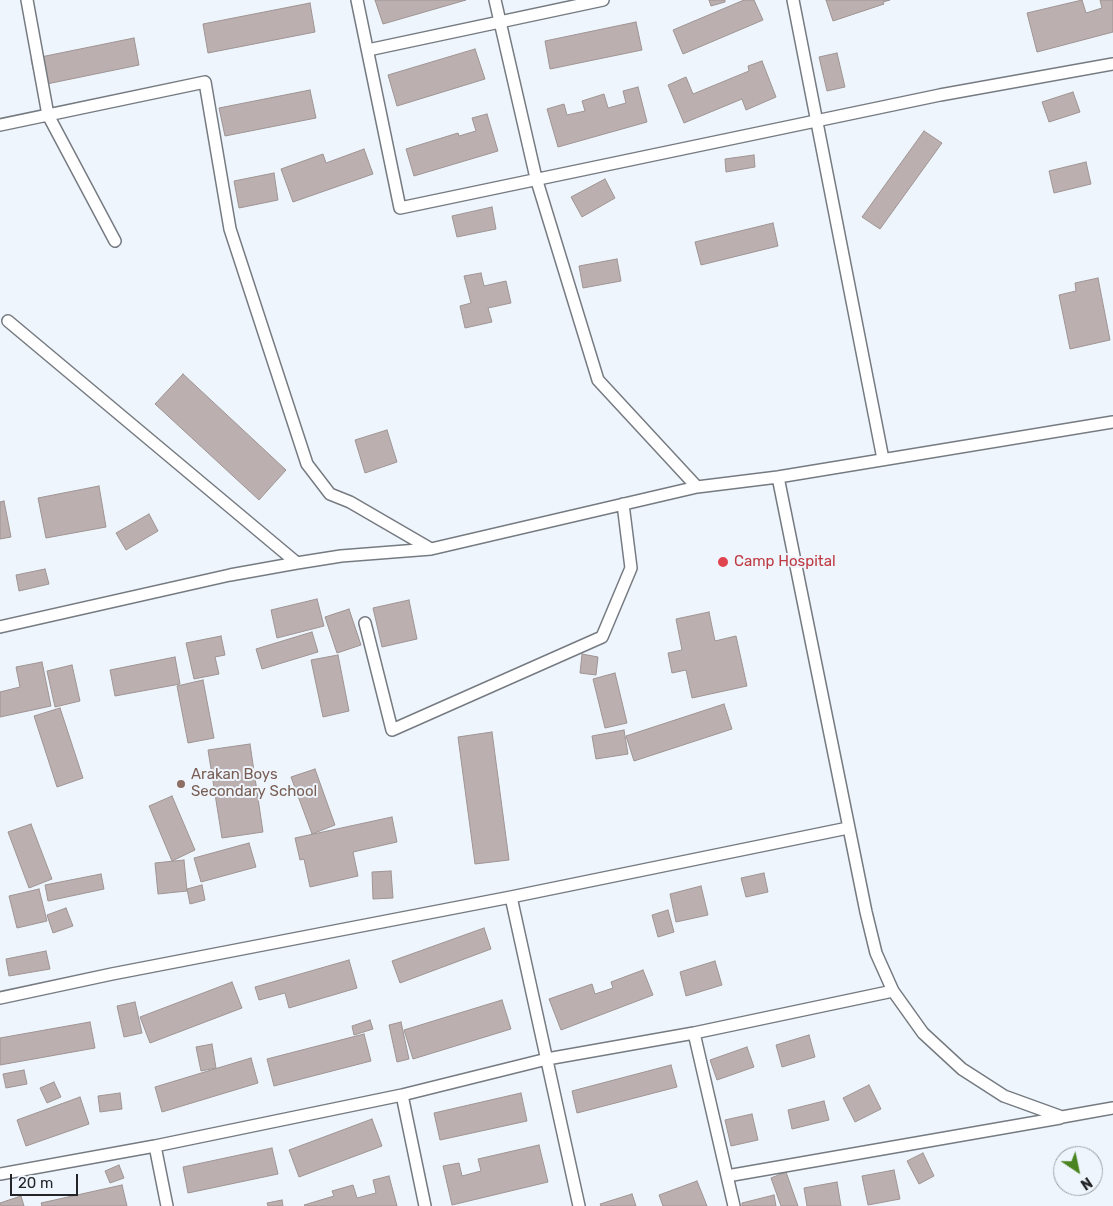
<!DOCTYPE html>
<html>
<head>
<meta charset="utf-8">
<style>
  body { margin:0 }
  #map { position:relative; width:1113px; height:1206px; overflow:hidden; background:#eff5fc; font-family:Rubik,sans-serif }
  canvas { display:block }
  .north { position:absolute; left:1053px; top:1146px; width:50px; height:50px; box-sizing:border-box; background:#eff5fc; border:1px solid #9da1a7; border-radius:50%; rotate:146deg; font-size:14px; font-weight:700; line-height:20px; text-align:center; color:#222427 }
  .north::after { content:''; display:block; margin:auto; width:18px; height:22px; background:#498420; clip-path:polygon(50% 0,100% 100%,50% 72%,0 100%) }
  .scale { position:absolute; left:10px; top:1174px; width:68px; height:22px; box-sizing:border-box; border:2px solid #222427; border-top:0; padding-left:6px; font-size:15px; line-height:18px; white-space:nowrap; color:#222427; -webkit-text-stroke:4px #eff5fc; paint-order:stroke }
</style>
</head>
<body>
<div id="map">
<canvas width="1113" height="1206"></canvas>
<div class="north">N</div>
<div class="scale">20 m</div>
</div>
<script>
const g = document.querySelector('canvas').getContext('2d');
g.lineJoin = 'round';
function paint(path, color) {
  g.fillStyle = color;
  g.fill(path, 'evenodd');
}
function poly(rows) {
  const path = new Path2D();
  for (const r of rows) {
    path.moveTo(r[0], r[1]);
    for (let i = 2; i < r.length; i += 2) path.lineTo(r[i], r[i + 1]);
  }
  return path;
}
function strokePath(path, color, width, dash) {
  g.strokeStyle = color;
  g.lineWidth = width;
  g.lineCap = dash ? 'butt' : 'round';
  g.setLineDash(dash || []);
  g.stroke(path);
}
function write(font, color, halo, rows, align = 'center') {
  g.font = font + ' Rubik,sans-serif';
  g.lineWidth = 4;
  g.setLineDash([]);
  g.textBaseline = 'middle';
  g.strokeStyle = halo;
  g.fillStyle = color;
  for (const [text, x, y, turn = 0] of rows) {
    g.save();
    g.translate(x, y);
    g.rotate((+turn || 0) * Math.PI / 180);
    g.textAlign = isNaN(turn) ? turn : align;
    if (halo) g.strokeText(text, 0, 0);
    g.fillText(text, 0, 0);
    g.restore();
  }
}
const building = poly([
  [375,0,466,0,383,24,375,0],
  [709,0,725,0,725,2,711,6,709,0],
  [744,0,754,0,763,20,683,54,673,30,744,0],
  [826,0,890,0,883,2,884,4,833,21,826,0],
  [1082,0,1086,13,1102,8,1100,0,1113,0,1113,32,1037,52,1027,13,1082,0],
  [310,3,315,32,208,53,203,24,310,3],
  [636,22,642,50,550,69,545,41,636,22],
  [134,38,139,65,37,86,31,59,134,38],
  [475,49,485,79,397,106,388,75,475,49],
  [837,53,845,87,827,91,819,57,837,53],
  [762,61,776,97,746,110,742,99,684,123,668,85,686,77,693,94,749,71,748,66,762,61],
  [638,87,647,122,558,147,547,109,564,104,567,115,585,111,582,101,604,94,608,108,626,103,623,91,638,87],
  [310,90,316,118,225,136,219,108,310,90],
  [1073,92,1080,112,1049,122,1042,102,1073,92],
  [487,114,498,151,414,176,406,149,458,133,459,136,476,131,472,118,487,114],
  [924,131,942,143,880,229,862,217,924,131],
  [364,149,373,174,293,202,281,169,323,154,326,163,364,149],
  [754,155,755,167,726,172,725,159,754,155],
  [1086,162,1091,184,1054,193,1049,171,1086,162],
  [274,173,278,200,239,208,234,181,274,173],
  [605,179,615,198,582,217,571,197,605,179],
  [492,207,496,229,457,237,452,216,492,207],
  [773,223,778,246,701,265,695,242,773,223],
  [617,259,621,281,583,288,579,266,617,259],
  [481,273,484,286,506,281,511,303,488,308,492,322,465,328,460,306,471,303,464,276,481,273],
  [1098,278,1110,340,1070,349,1059,295,1076,291,1075,283,1098,278],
  [183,374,286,470,259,500,155,404,183,374],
  [387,430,397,462,365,473,355,440,387,430],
  [99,486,106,527,46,538,38,498,99,486],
  [4,501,11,537,0,539,0,502,4,501],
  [149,514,158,531,126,550,116,533,149,514],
  [45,569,49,584,19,591,16,575,45,569],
  [317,599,324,626,277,638,271,610,317,599],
  [409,600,417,639,382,647,373,608,409,600],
  [349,609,361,645,337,653,325,617,349,609],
  [709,612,715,641,736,636,747,686,692,698,686,670,672,673,668,653,682,650,676,619,709,612],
  [312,632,318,652,262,669,256,649,312,632],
  [221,636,225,655,215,657,219,674,194,679,186,643,221,636],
  [582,654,598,657,596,675,580,673,582,654],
  [338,655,349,711,323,717,311,660,338,655],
  [175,657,180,684,115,696,110,670,175,657],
  [42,662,51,706,0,717,0,692,20,687,16,667,42,662],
  [72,665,80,701,55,707,47,671,72,665],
  [615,673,627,723,605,728,593,679,615,673],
  [203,680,214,738,188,743,177,686,203,680],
  [724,704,732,729,634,761,626,736,724,704],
  [60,708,83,778,57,787,34,716,60,708],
  [624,730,628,754,596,759,592,736,624,730],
  [492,732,509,860,475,864,458,737,492,732],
  [250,744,263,832,222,838,208,750,250,744],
  [315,769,335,825,312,834,291,777,315,769],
  [172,796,195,850,172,861,149,806,172,796],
  [392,817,397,842,353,852,358,876,310,887,304,859,300,860,295,838,392,817],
  [31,824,52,879,29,888,8,832,31,824],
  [249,843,256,867,201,882,194,858,249,843],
  [184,860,187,891,158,894,155,863,184,860],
  [391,871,393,898,373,899,372,872,391,871],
  [764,873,768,892,746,897,741,878,764,873],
  [101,874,104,889,48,901,45,885,101,874],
  [202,885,205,900,190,904,187,889,202,885],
  [701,886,708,915,676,922,670,894,701,886],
  [39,889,47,921,17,928,9,896,39,889],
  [66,908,73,926,53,933,47,915,66,908],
  [668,910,674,932,658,937,652,915,668,910],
  [484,928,491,949,400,983,392,961,484,928],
  [46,951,50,969,9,976,6,959,46,951],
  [349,960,357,988,289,1008,285,993,259,1000,255,987,349,960],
  [715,961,722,985,686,996,680,972,715,961],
  [643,970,653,995,561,1030,549,999,592,984,595,994,613,988,611,982,643,970],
  [232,982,242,1008,150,1043,140,1017,232,982],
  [502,1000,511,1029,413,1059,404,1030,502,1000],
  [135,1002,142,1033,124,1037,117,1006,135,1002],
  [370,1020,373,1029,354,1035,352,1026,370,1020],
  [90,1022,95,1048,0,1065,0,1038,90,1022],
  [401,1022,409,1059,397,1062,389,1025,401,1022],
  [364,1034,371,1061,274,1086,267,1059,364,1034],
  [809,1035,815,1057,782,1067,776,1045,809,1035],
  [212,1044,216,1068,201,1071,196,1047,212,1044],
  [747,1047,754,1067,717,1080,710,1060,747,1047],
  [251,1058,258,1083,162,1112,155,1087,251,1058],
  [671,1065,677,1087,577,1113,572,1091,671,1065],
  [24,1070,27,1084,6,1088,3,1074,24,1070],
  [54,1082,61,1097,47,1103,40,1088,54,1082],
  [869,1085,881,1109,855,1122,843,1098,869,1085],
  [120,1093,122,1109,100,1112,98,1096,120,1093],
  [521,1093,527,1121,440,1140,434,1113,521,1093],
  [80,1097,89,1124,26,1146,17,1120,80,1097],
  [824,1101,829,1120,792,1129,788,1110,824,1101],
  [752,1114,758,1140,731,1146,725,1120,752,1114],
  [372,1119,382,1146,299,1177,289,1150,372,1119],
  [539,1145,548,1182,452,1205,443,1166,459,1163,462,1176,481,1171,478,1159,539,1145],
  [272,1148,278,1174,188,1193,183,1167,272,1148],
  [923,1153,934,1176,919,1184,907,1161,923,1153],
  [119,1165,124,1178,110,1183,105,1171,119,1165],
  [894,1170,900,1199,868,1205,862,1176,894,1170],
  [786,1172,798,1206,781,1206,771,1178,786,1172],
  [389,1176,397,1206,305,1206,304,1205,334,1196,332,1191,353,1185,357,1198,376,1193,373,1180,389,1176],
  [697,1181,707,1206,663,1206,659,1195,697,1181],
  [837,1182,841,1206,807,1206,804,1188,837,1182],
  [122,1185,127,1206,42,1206,41,1203,122,1185],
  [632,1194,636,1206,601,1206,600,1204,632,1194],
  [774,1195,776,1206,742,1206,742,1203,774,1195],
  [21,1196,24,1206,0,1206,0,1203,21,1196],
  [282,1200,283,1206,268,1206,267,1203,282,1200]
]);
const service = poly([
  [27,0,48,115,115,241],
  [357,0,400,208,940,95,1113,64],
  [495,0,536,178,598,380,697,487],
  [793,0,883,459],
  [368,50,603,0],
  [0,125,205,82,230,229,307,464,330,494,350,502,431,549],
  [8,321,297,563],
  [778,477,866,912,876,953,893,991,923,1033,962,1069,1004,1096,1062,1117,1113,1108],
  [365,623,392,730,602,637,631,568,623,504],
  [0,627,230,575,297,563,341,556,431,549,697,487,778,477,1113,422],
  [511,897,579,1206],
  [0,998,112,974,511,897,848,828],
  [694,1033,734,1206],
  [402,1095,425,1206],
  [155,1146,167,1206],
  [0,1174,155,1146,402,1095,547,1059,694,1033,893,991],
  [727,1176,1060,1118]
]);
const markers = [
  [723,562,6,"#e0444e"],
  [181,784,5,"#8d6e63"]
];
const healthNames = [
  ["Camp Hospital",734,562]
];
const educationNames = [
  ["Arakan Boys",191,775],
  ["Secondary School",191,792]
];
paint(building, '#bbb0af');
strokePath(building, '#9e9493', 1);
strokePath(service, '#767b82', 14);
strokePath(service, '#fff', 11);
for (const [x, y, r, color] of markers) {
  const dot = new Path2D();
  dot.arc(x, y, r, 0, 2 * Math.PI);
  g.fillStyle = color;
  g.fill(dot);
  strokePath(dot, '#eff5fc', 2);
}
write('15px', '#be3a42', '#eff5fc', healthNames, 'left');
write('15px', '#785e54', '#eff5fc', educationNames, 'left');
</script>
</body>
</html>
